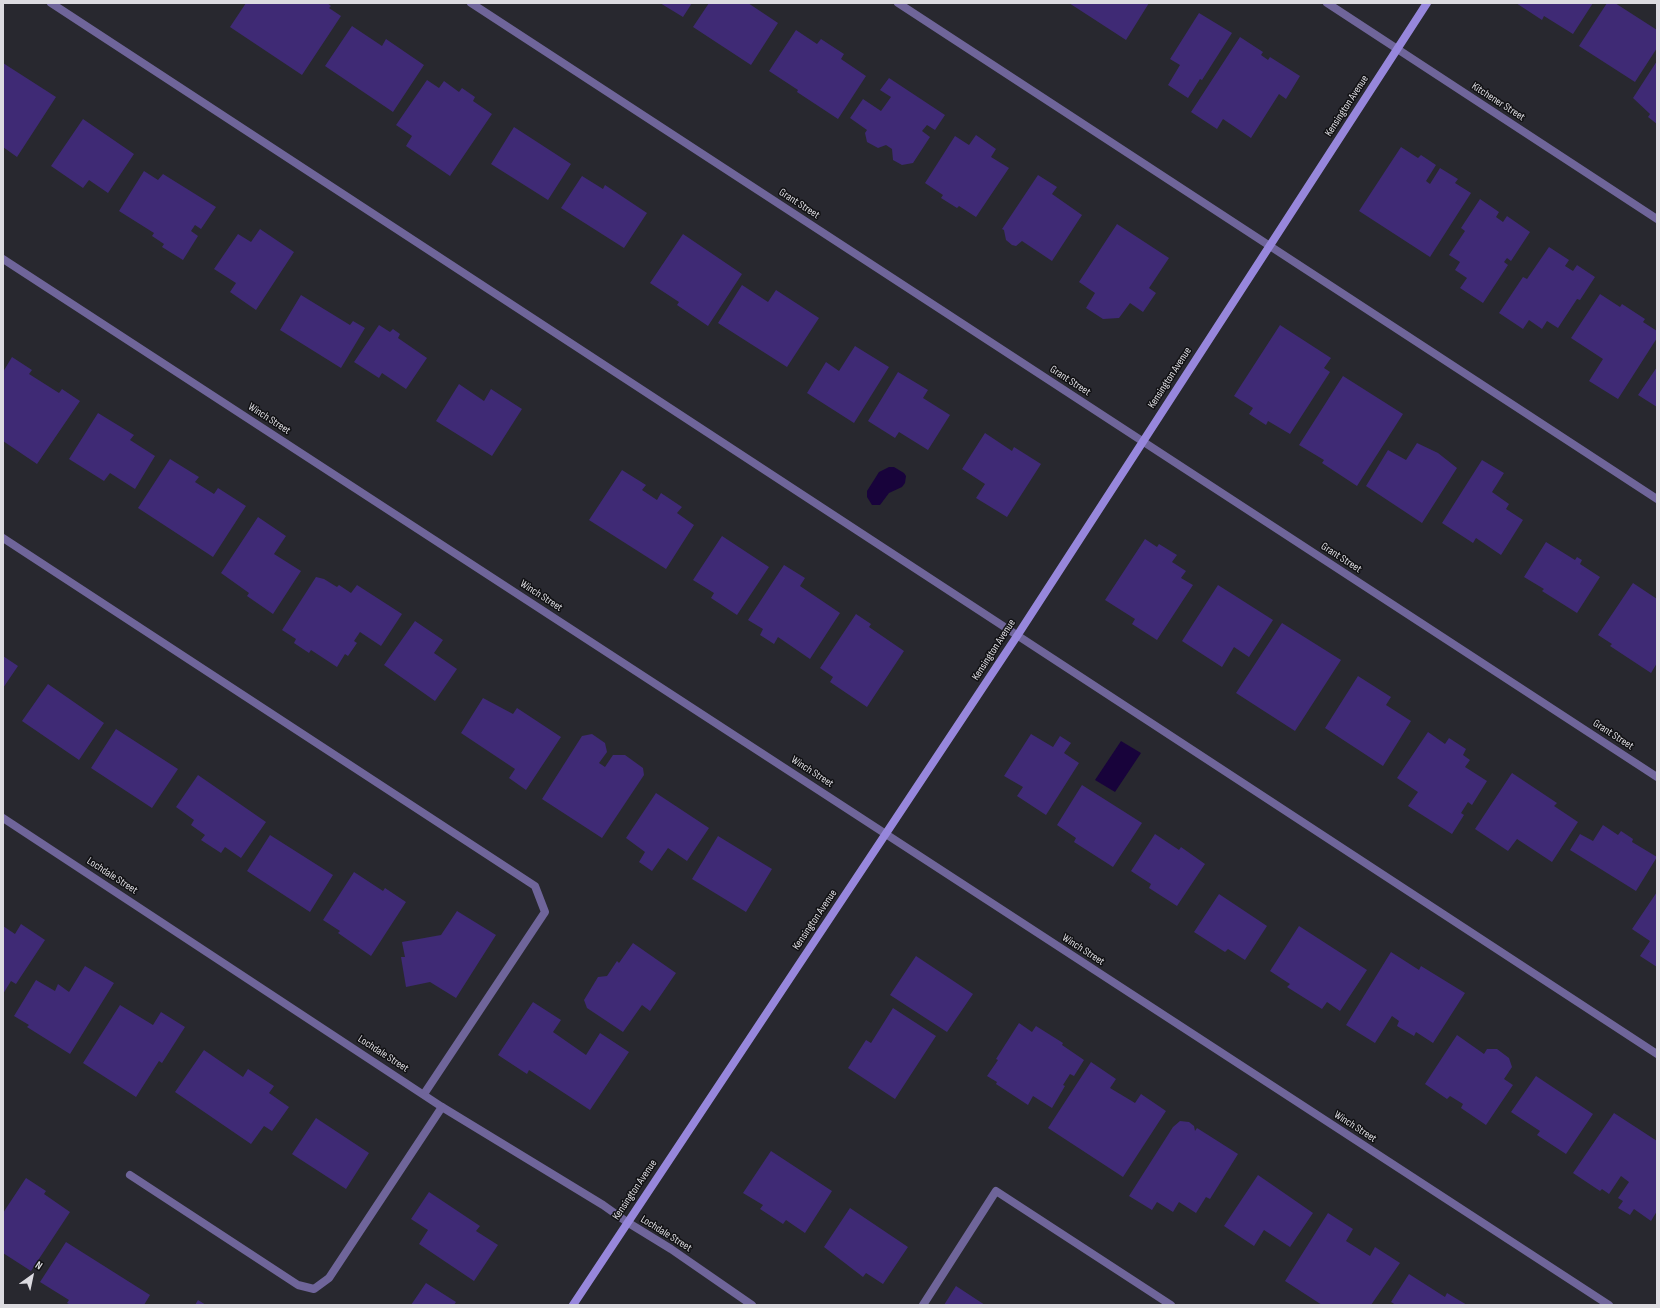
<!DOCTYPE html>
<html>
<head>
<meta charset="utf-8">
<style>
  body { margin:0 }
  #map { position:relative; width:1660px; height:1308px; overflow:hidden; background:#28282f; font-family:"Sofia Sans Condensed",sans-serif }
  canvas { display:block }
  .frame { position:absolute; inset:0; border:4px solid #dcdbe0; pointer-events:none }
  .north { position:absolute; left:12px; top:1256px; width:40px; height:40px; -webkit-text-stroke:3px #111114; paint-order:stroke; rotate:33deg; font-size:11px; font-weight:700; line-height:16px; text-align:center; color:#dcdbe0 }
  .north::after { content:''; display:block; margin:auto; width:14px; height:18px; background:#dcdbe0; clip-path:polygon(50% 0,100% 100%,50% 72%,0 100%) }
</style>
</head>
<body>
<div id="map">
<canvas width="1660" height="1308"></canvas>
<div class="frame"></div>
<div class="north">N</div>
</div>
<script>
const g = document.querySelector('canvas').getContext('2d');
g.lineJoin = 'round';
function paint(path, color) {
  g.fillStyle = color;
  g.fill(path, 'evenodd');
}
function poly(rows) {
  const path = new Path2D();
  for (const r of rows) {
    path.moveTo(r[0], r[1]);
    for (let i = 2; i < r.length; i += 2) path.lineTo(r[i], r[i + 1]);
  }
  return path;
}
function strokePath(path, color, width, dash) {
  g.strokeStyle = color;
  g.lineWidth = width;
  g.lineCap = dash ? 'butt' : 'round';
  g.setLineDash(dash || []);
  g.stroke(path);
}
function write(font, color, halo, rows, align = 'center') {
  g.font = font + ' "Sofia Sans Condensed",sans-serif';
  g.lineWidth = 3;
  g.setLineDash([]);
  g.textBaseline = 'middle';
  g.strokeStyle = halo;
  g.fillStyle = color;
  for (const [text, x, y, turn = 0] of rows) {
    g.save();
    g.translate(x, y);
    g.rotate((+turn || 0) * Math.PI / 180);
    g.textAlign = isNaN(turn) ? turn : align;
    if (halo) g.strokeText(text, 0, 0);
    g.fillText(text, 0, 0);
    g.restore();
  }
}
const water = poly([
  [889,467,894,467,904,473,906,476,905,483,902,487,889,493,880,505,872,505,867,497,867,491,879,472],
  [1121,741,1141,753,1115,792,1095,780]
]);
const building = poly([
  [246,3,327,3,331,6,329,8,341,16,302,75,230,27],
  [660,3,692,3,683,17],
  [709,3,748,3,778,23,751,65,693,27],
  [1069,3,1149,3,1126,40],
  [1516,3,1593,3,1573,34,1544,16,1542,20],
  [1607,3,1615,3,1657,30,1657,48,1635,82,1579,46],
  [1199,13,1232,33,1202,80,1200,79,1188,98,1168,85,1180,65,1170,59],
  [352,26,382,46,386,39,424,65,393,112,325,66],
  [796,30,817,44,821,39,844,54,841,59,866,76,838,119,797,92,798,90,769,71],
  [1240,37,1263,52,1261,55,1268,60,1270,57,1300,76,1286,99,1279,94,1251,138,1223,119,1217,129,1191,112],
  [1657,61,1657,124,1648,117,1650,114,1633,98],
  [3,63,56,97,17,157,3,147],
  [889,78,945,115,935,130,927,125,922,131,930,137,913,163,902,165,893,160,892,149,886,145,878,148,867,142,865,133,867,130,850,118,863,99,881,111,891,97,880,90],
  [427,80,439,88,444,81,459,92,462,88,475,97,473,101,492,114,450,176,406,146,412,136,396,125],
  [83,119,134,154,108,193,89,180,83,188,51,166],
  [514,127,571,164,548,200,491,164],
  [976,135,996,149,991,157,1009,168,976,217,959,206,957,208,941,198,943,195,925,183,955,136,969,145],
  [1401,147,1418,158,1421,155,1436,165,1426,181,1430,184,1440,168,1458,179,1455,183,1471,193,1430,257,1359,211],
  [144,171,158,180,163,174,216,207,201,229,195,225,191,231,198,236,183,260,162,247,164,244,152,236,154,233,119,211],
  [1038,175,1057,187,1052,194,1082,215,1052,261,1022,241,1016,246,1012,245,1006,240,1004,230,1002,229],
  [582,176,603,189,605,185,647,213,624,248,561,208],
  [1480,199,1499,212,1496,217,1503,222,1507,216,1530,232,1511,261,1507,258,1504,262,1508,265,1483,303,1460,288,1467,278,1455,270,1460,262,1449,255,1465,231,1461,228],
  [1117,224,1169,258,1149,288,1156,293,1143,312,1130,303,1119,318,1103,319,1086,308,1095,293,1079,282],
  [260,229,294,252,256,310,230,292,236,283,214,269,238,234,251,242],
  [683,234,742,274,708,326,677,305,679,302,650,283],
  [1549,247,1569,260,1565,266,1573,271,1577,265,1595,277,1580,300,1577,299,1558,328,1547,321,1542,329,1529,320,1523,329,1499,313,1523,277,1527,279],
  [742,285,768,302,776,290,819,318,787,367,718,323],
  [1600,294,1620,307,1622,304,1645,319,1643,322,1657,331,1657,338,1618,399,1589,381,1603,359,1571,338],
  [301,295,350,325,353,321,365,328,341,368,280,330],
  [379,325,390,332,393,329,400,334,398,338,427,358,406,389,382,373,379,378,354,362],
  [1280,325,1331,358,1324,368,1330,372,1290,434,1268,421,1266,425,1249,414,1253,408,1234,396],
  [855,346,889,367,854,423,807,393,826,362,839,371],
  [12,357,32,370,29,374,59,393,62,389,80,401,37,464,3,441,3,372],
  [1657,367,1657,407,1638,395],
  [898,372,928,390,923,398,950,415,928,450,899,432,895,438,868,421],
  [1343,376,1403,414,1357,486,1322,463,1324,460,1299,445],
  [459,384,484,401,491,389,522,409,492,456,436,421],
  [98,413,134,435,130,440,155,456,135,489,110,473,104,481,69,459],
  [985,433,1012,451,1014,447,1041,464,1007,517,976,498,985,484,962,469],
  [1417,443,1438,453,1457,468,1422,523,1366,486,1388,450,1406,460],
  [170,459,199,477,195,482,214,494,218,488,246,506,213,557,138,508],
  [1482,460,1504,473,1492,492,1509,504,1506,509,1523,520,1501,555,1476,538,1473,543,1442,523],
  [622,470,646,485,642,490,657,500,661,493,682,507,677,513,694,525,666,569,589,520],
  [258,517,286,536,274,554,301,571,273,614,247,596,249,593,221,573],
  [722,536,769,567,737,615,711,598,714,593,693,580],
  [1145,539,1157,547,1159,544,1177,555,1172,562,1186,571,1181,578,1193,585,1157,640,1132,624,1135,619,1105,600],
  [1546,542,1575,560,1577,557,1582,560,1580,564,1600,577,1577,613,1542,591,1544,589,1524,577],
  [784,565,805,578,800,586,840,613,810,659,778,637,774,644,760,635,763,629,748,620],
  [316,577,324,579,337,587,339,585,351,593,357,585,402,614,381,646,360,632,354,641,357,643,348,656,345,654,337,667,311,650,309,653,294,643,296,639,282,630],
  [1633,583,1657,599,1657,663,1651,673,1610,646,1612,644,1598,635],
  [1218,585,1273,620,1249,657,1234,647,1222,667,1182,641],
  [856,614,871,624,869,627,904,651,867,707,830,682,833,677,820,668],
  [415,621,443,640,434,653,457,669,435,701,384,665],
  [1282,623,1341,660,1295,731,1236,693],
  [3,656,18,666,3,688],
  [1358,676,1391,697,1386,705,1411,721,1383,766,1325,728],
  [48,684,104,723,79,760,22,721],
  [483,698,513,714,517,708,561,737,526,790,509,778,515,769,461,733],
  [116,729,178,769,152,808,91,768],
  [1428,732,1445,744,1449,738,1466,749,1463,755,1470,760,1465,767,1487,781,1472,805,1468,802,1461,813,1464,815,1452,834,1408,806,1418,792,1397,778],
  [592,734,605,743,607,752,599,763,605,767,613,755,625,755,643,768,644,775,602,838,542,799,582,736],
  [1031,734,1053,747,1060,736,1071,743,1064,753,1079,763,1046,815,1017,796,1023,787,1004,776],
  [1512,773,1557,803,1554,806,1578,822,1552,862,1517,839,1508,851,1475,829],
  [198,775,266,822,241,858,225,847,221,853,201,840,205,835,191,825,194,820,176,807],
  [1082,785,1142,823,1113,867,1074,842,1076,838,1057,825],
  [656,793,709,828,687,861,668,848,652,871,639,862,645,852,626,838],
  [1603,825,1618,835,1621,831,1633,839,1632,842,1657,857,1636,891,1570,850,1580,834,1593,841],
  [1155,834,1179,850,1181,847,1205,864,1177,906,1149,888,1151,884,1131,871],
  [270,835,333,875,310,912,247,871],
  [718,836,772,869,746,912,692,879],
  [354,872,383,891,385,888,406,902,371,956,338,933,340,931,323,920],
  [1657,892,1657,967,1640,956,1650,941,1632,929],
  [1219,894,1267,926,1245,960,1228,949,1225,952,1194,932],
  [457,911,496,935,456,998,430,982,406,987,401,957,405,957,402,942,441,935],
  [21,924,45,940,16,984,11,981,3,994,3,926,15,934],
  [1299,926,1367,970,1340,1011,1327,1002,1322,1009,1287,987,1290,984,1270,971],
  [633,943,676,973,650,1011,642,1005,623,1032,587,1008,584,1000,598,977,607,976,617,961,619,963],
  [1391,952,1419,970,1421,966,1465,993,1433,1043,1416,1032,1414,1036,1397,1026,1399,1021,1392,1016,1375,1043,1346,1025],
  [916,956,973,994,947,1032,890,995],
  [85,966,114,983,70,1054,27,1027,29,1025,14,1016,36,980,55,991,58,984,69,992],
  [533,1002,561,1020,553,1032,586,1055,600,1033,629,1052,590,1110,529,1070,527,1074,498,1055],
  [120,1005,153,1025,161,1012,185,1027,162,1063,159,1061,136,1097,83,1063],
  [893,1008,936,1036,895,1099,848,1068,866,1040,871,1043],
  [1019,1023,1032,1032,1036,1026,1063,1043,1062,1045,1084,1060,1074,1076,1070,1074,1063,1085,1065,1086,1052,1108,1033,1096,1028,1105,996,1084,997,1082,987,1076,998,1060,996,1059],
  [1457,1035,1484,1054,1487,1049,1497,1049,1509,1058,1512,1067,1504,1079,1513,1085,1486,1125,1461,1108,1463,1104,1450,1096,1447,1099,1425,1084],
  [204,1050,243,1077,248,1069,274,1086,269,1093,289,1107,272,1131,264,1126,251,1144,175,1092],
  [1091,1062,1116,1079,1110,1088,1135,1103,1141,1094,1166,1111,1123,1177,1048,1128],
  [1536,1076,1593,1114,1566,1154,1537,1135,1540,1131,1511,1112],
  [1614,1113,1657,1141,1657,1211,1651,1221,1634,1209,1630,1215,1618,1208,1623,1201,1618,1198,1629,1182,1621,1176,1609,1194,1602,1189,1600,1191,1573,1173],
  [316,1118,369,1153,346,1189,292,1154],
  [1180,1121,1189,1122,1194,1126,1195,1131,1197,1128,1238,1154,1210,1199,1206,1197,1196,1213,1179,1202,1173,1212,1157,1202,1152,1210,1129,1196,1173,1127],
  [771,1151,832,1191,805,1233,786,1220,783,1224,760,1209,763,1205,743,1193],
  [1258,1175,1313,1213,1290,1247,1264,1230,1254,1246,1224,1226],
  [26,1178,46,1191,44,1194,70,1212,31,1271,3,1253,3,1213],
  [429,1192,480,1226,476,1231,498,1245,474,1281,419,1244,428,1230,411,1219],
  [850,1208,908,1247,883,1284,866,1273,863,1277,824,1247],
  [1328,1213,1353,1229,1346,1241,1370,1256,1375,1247,1400,1263,1371,1305,1322,1305,1285,1281],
  [66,1242,150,1295,144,1305,71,1305,67,1303,69,1300,40,1282],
  [1409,1274,1445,1297,1447,1293,1467,1305,1396,1305,1391,1302],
  [426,1283,456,1302,454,1305,411,1305],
  [956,1286,985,1305,944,1305],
  [198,1300,206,1305,195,1305]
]);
const lane = poly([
  [51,3,1657,1054],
  [898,3,1657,499],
  [3,538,535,886,545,912,424,1094],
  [130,1175,298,1285,314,1289,329,1278,442,1107],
  [923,1305,996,1191,1171,1305]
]);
const street = poly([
  [471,3,1657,777],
  [1327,3,1657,219],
  [3,259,1609,1305],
  [3,818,442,1107,603,1205,627,1222,671,1249,752,1305]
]);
const secondary = poly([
  [573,1305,1017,636,1427,3]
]);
const streetNames = [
  ["Kitchener Street",1498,102,33],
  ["Kensington Avenue",1347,106,-57],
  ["Grant Street",799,204,33],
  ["Kensington Avenue",1170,378,-57],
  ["Grant Street",1070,381,33],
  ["Winch Street",269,419,33],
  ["Grant Street",1341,558,33],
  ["Winch Street",541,596,33],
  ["Kensington Avenue",994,650,-57],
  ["Grant Street",1613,735,33],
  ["Winch Street",812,772,33],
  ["Lochdale Street",112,876,33],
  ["Kensington Avenue",815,920,-56],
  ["Winch Street",1083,950,33],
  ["Lochdale Street",383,1054,33],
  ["Winch Street",1355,1127,33],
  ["Kensington Avenue",635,1190,-56],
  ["Lochdale Street",666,1234,32]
];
paint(water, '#18033b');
paint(building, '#3f2a75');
strokePath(lane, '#6f659a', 8);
strokePath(street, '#6f659a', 8);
strokePath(secondary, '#9787dc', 8);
write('11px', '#dcdbe0', '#111114', streetNames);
</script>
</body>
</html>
